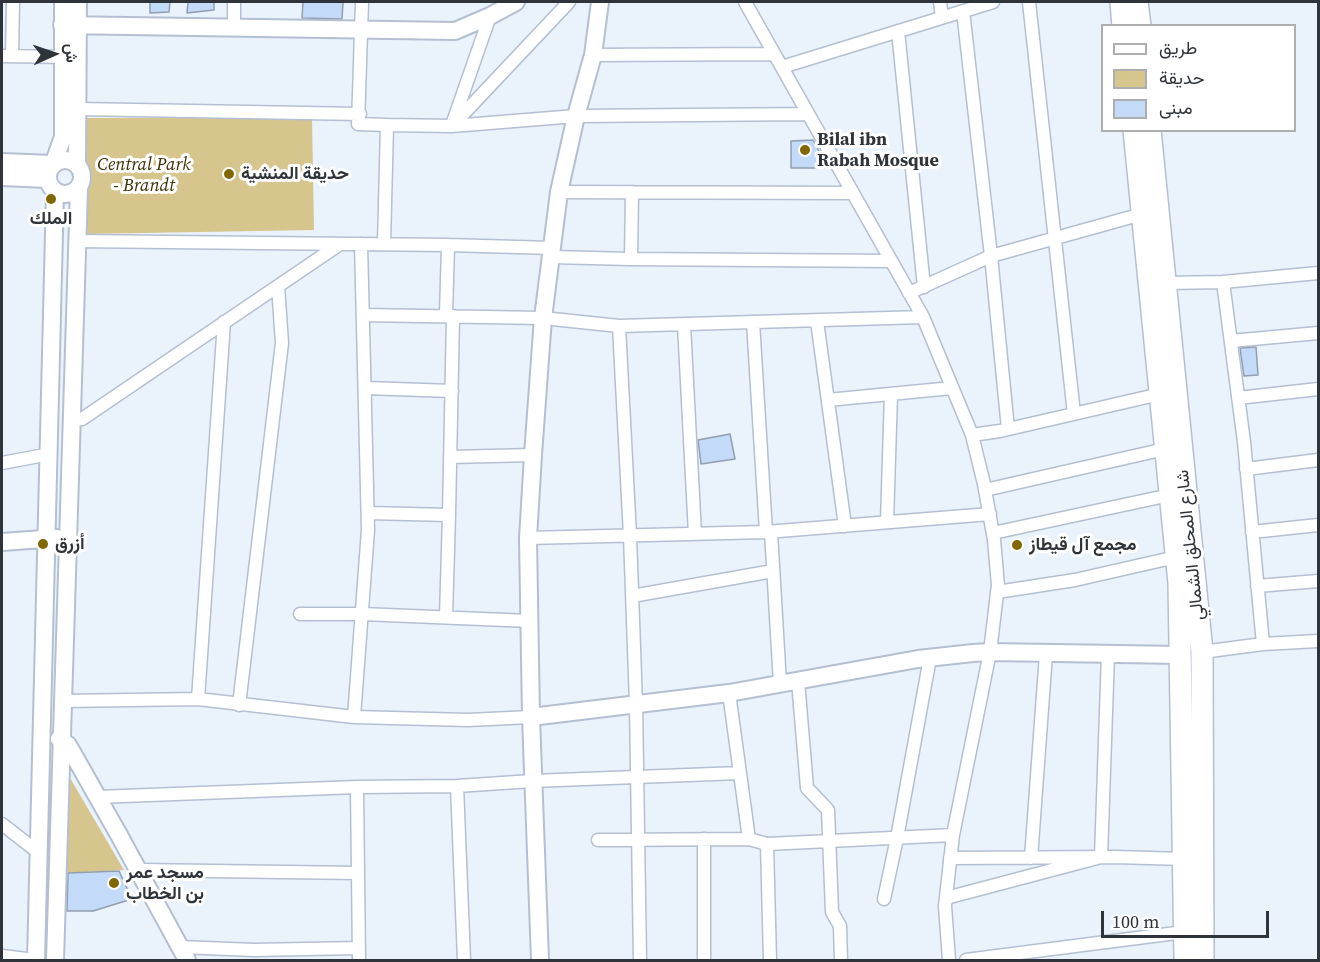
<!DOCTYPE html>
<html>
<head>
<meta charset="utf-8">
<style>
  body { margin:0 }
  #map { position:relative; width:1320px; height:962px; overflow:hidden; background:#eaf2fc; font-family:"Source Serif 4",Vazirmatn,serif }
  canvas { display:block }
  .frame { position:absolute; inset:0; border:3px solid #2f343a; pointer-events:none }
  .legend { position:absolute; left:1101px; top:24px; width:195px; height:108px; box-sizing:border-box; background:#fff; border:2px solid #acaeb0; margin:0; padding:8px 10px; list-style:none; font-size:18px; color:#2f343a }
  .legend li { display:flex; align-items:center; gap:12px; height:30px }
  .legend b { width:30px; border:2px solid #acaeb0 }
  .north { position:absolute; left:24px; top:24px; width:60px; height:60px; -webkit-text-stroke:4px #fff; paint-order:stroke; rotate:87deg; font-size:16px; font-weight:700; line-height:24px; text-align:center; color:#2f343a }
  .north::after { content:''; display:block; margin:auto; width:21px; height:27px; background:#2f343a; clip-path:polygon(50% 0,100% 100%,50% 72%,0 100%) }
  .scale { position:absolute; left:1101px; top:911px; width:168px; height:27px; box-sizing:border-box; border:3px solid #2f343a; border-top:0; padding-left:8px; font-size:18px; line-height:21px; white-space:nowrap; color:#2f343a; -webkit-text-stroke:4px #fff; paint-order:stroke }
</style>
</head>
<body>
<div id="map">
<canvas width="1320" height="962"></canvas>
<div class="frame"></div>
<ul class="legend">
<li><b style="height:8px;background:#fff"></b>طريق</li>
<li><b style="height:16px;background:#d7c58e"></b>حديقة</li>
<li><b style="height:16px;background:#c3daf8"></b>مبنى</li>
</ul>
<div class="north">ش</div>
<div class="scale">100 m</div>
</div>
<script>
const g = document.querySelector('canvas').getContext('2d');
g.lineJoin = 'round';
function paint(path, color) {
  g.fillStyle = color;
  g.fill(path, 'evenodd');
}
function poly(rows) {
  const path = new Path2D();
  for (const r of rows) {
    if (r.length === 3) {
      path.moveTo(r[0] + r[2], r[1]);
      path.arc(r[0], r[1], r[2], 0, 2 * Math.PI);
      continue;
    }
    path.moveTo(r[0], r[1]);
    for (let i = 2; i < r.length; i += 2) path.lineTo(r[i], r[i + 1]);
  }
  return path;
}
function strokePath(path, color, width, dash) {
  g.strokeStyle = color;
  g.lineWidth = width;
  g.lineCap = dash ? 'butt' : 'round';
  g.setLineDash(dash || []);
  g.stroke(path);
}
function write(font, color, halo, rows, align = 'center') {
  g.font = font + ' "Source Serif 4",Vazirmatn,serif';
  g.lineWidth = 6;
  g.setLineDash([]);
  g.textBaseline = 'middle';
  g.strokeStyle = halo;
  g.fillStyle = color;
  for (const [text, x, y, turn = 0] of rows) {
    g.save();
    g.translate(x, y);
    g.rotate((+turn || 0) * Math.PI / 180);
    g.textAlign = isNaN(turn) ? turn : align;
    if (halo) g.strokeText(text, 0, 0);
    g.fillText(text, 0, 0);
    g.restore();
  }
}
const green = poly([
  [86,118,312,118,314,230,86,234],
  [63,766,124,870,64,873]
]);
const building = poly([
  [150,2,170,2,169,12,150,13,150,2],
  [188,2,214,2,214,10,187,13,188,2],
  [303,2,343,2,342,19,302,18,303,2],
  [813,140,828,168,791,168,791,141,813,140],
  [1256,347,1258,375,1244,376,1240,348,1256,347],
  [730,434,735,459,701,464,698,440,730,434],
  [119,871,132,899,93,911,67,911,68,873,119,871]
]);
const street = poly([
  [234,2,234,27],
  [362,2,358,124,387,125,384,244],
  [745,2,923,317,972,435,984,484,994,540,998,585,990,652,953,835,945,906,949,960],
  [940,2,942,17],
  [1029,2,1074,414],
  [898,31,924,287],
  [593,55,774,54],
  [2,56,69,57],
  [12,56,13,2],
  [782,67,993,2],
  [78,109,360,114],
  [453,122,490,16],
  [387,125,452,126,576,116,808,114],
  [452,126,569,2],
  [559,192,852,193],
  [632,192,631,259,891,261],
  [76,241,448,245,552,248],
  [551,257,631,259],
  [1223,282,1244,442,1263,644],
  [1166,283,1223,282,1318,273],
  [909,293,991,256,963,11],
  [363,315,543,318,619,326,923,317],
  [446,315,448,245],
  [817,321,845,526],
  [753,322,766,532],
  [684,325,695,534],
  [619,326,630,536,636,704,640,960],
  [1231,341,1318,333],
  [365,388,452,391],
  [1238,398,1318,389],
  [828,400,952,388],
  [70,420,82,419,340,244],
  [1008,429,991,256,1142,214],
  [972,435,1000,431,1160,394],
  [450,457,533,455],
  [2,463,50,454],
  [1246,469,1318,460],
  [985,490,1165,449],
  [368,513,449,515,453,316],
  [887,522,891,394],
  [771,532,780,684],
  [1252,532,1318,525],
  [993,533,1170,495],
  [528,538,766,532,990,514],
  [1257,586,1318,581],
  [997,592,1075,580,1176,557],
  [632,596,773,571],
  [300,614,362,614,530,621],
  [446,617,449,515],
  [1202,652,1263,644,1318,641],
  [798,681,807,788,828,810,832,912,840,926,841,960],
  [729,693,749,839,767,844,770,960],
  [198,699,224,322],
  [63,701,198,699,354,717,468,720,531,717],
  [239,705,282,343,278,286],
  [354,717,368,530,361,244],
  [457,786,464,960],
  [357,787,359,960],
  [97,797,357,787,457,786,532,781,740,773],
  [2,824,38,852],
  [704,839,704,960],
  [598,840,749,839],
  [767,844,953,835],
  [950,858,1115,857,1184,859],
  [1031,858,1046,654],
  [139,870,358,873],
  [946,898,1101,857,1108,654],
  [884,899,897,838,930,658],
  [180,947,254,950,359,948],
  [2,956,35,960],
  [966,960,1184,932]
]);
const secondary = poly([
  [62,25,455,31,490,16,516,2],
  [65,177,17],
  [2,162,53,164],
  [54,162,63,137,63,2],
  [77,165,78,2],
  [2,177,47,179],
  [2,542,57,538],
  [531,717,729,693,918,659,973,653,990,652,1181,655],
  [59,739,68,745,119,835,187,960],
  [36,960,55,192],
  [55,960,79,188],
  [540,960,531,717,528,538,533,455,543,318,559,192,576,116,593,55,600,2]
]);
const highway = poly([
  [1121,2,1123,26],
  [1137,2,1140,26],
  [1134,130,1179,583,1185,960],
  [1150,130,1202,652,1203,960]
]);
const markers = [
  [805,150,6,"#816700"],
  [229,174,6,"#816700"],
  [51,199,6,"#816700"],
  [43,544,6,"#816700"],
  [1017,545,6,"#816700"],
  [114,883,6,"#816700"]
];
const poiNames = [
  ["Bilal ibn",817,140],
  ["Rabah Mosque",817,161],
  ["حديقة المنشية",241,174],
  ["الملك",51,219,"center"],
  ["أزرق",55,544],
  ["مجمع آل قيطاز",1029,545],
  ["مسجد عمر",126,873],
  ["بن الخطاب",126,894]
];
const parkNames = [
  ["Central Park",144,165],
  ["- Brandt",144,186]
];
const streetNames = [
  ["شارع المحلق الشمالي",1191,545,-96]
];
paint(green, '#d7c58e');
paint(building, '#c3daf8');
strokePath(building, '#929ead', 1.5);
strokePath(street, '#b4c0d1', 15);
strokePath(secondary, '#b4c0d1', 20);
strokePath(highway, '#b4c0d1', 24);
strokePath(street, '#fff', 12);
strokePath(secondary, '#fff', 16);
strokePath(highway, '#fff', 21);
for (const [x, y, r, color] of markers) {
  const dot = new Path2D();
  dot.arc(x, y, r, 0, 2 * Math.PI);
  g.fillStyle = color;
  g.fill(dot);
  strokePath(dot, '#fff', 2);
}
write('bold 18px', '#2f343a', '#fff', poiNames, 'left');
write('italic 18px', '#3e3206', '#fff', parkNames);
write('18px', '#2f343a', '#fff', streetNames);
</script>
</body>
</html>
